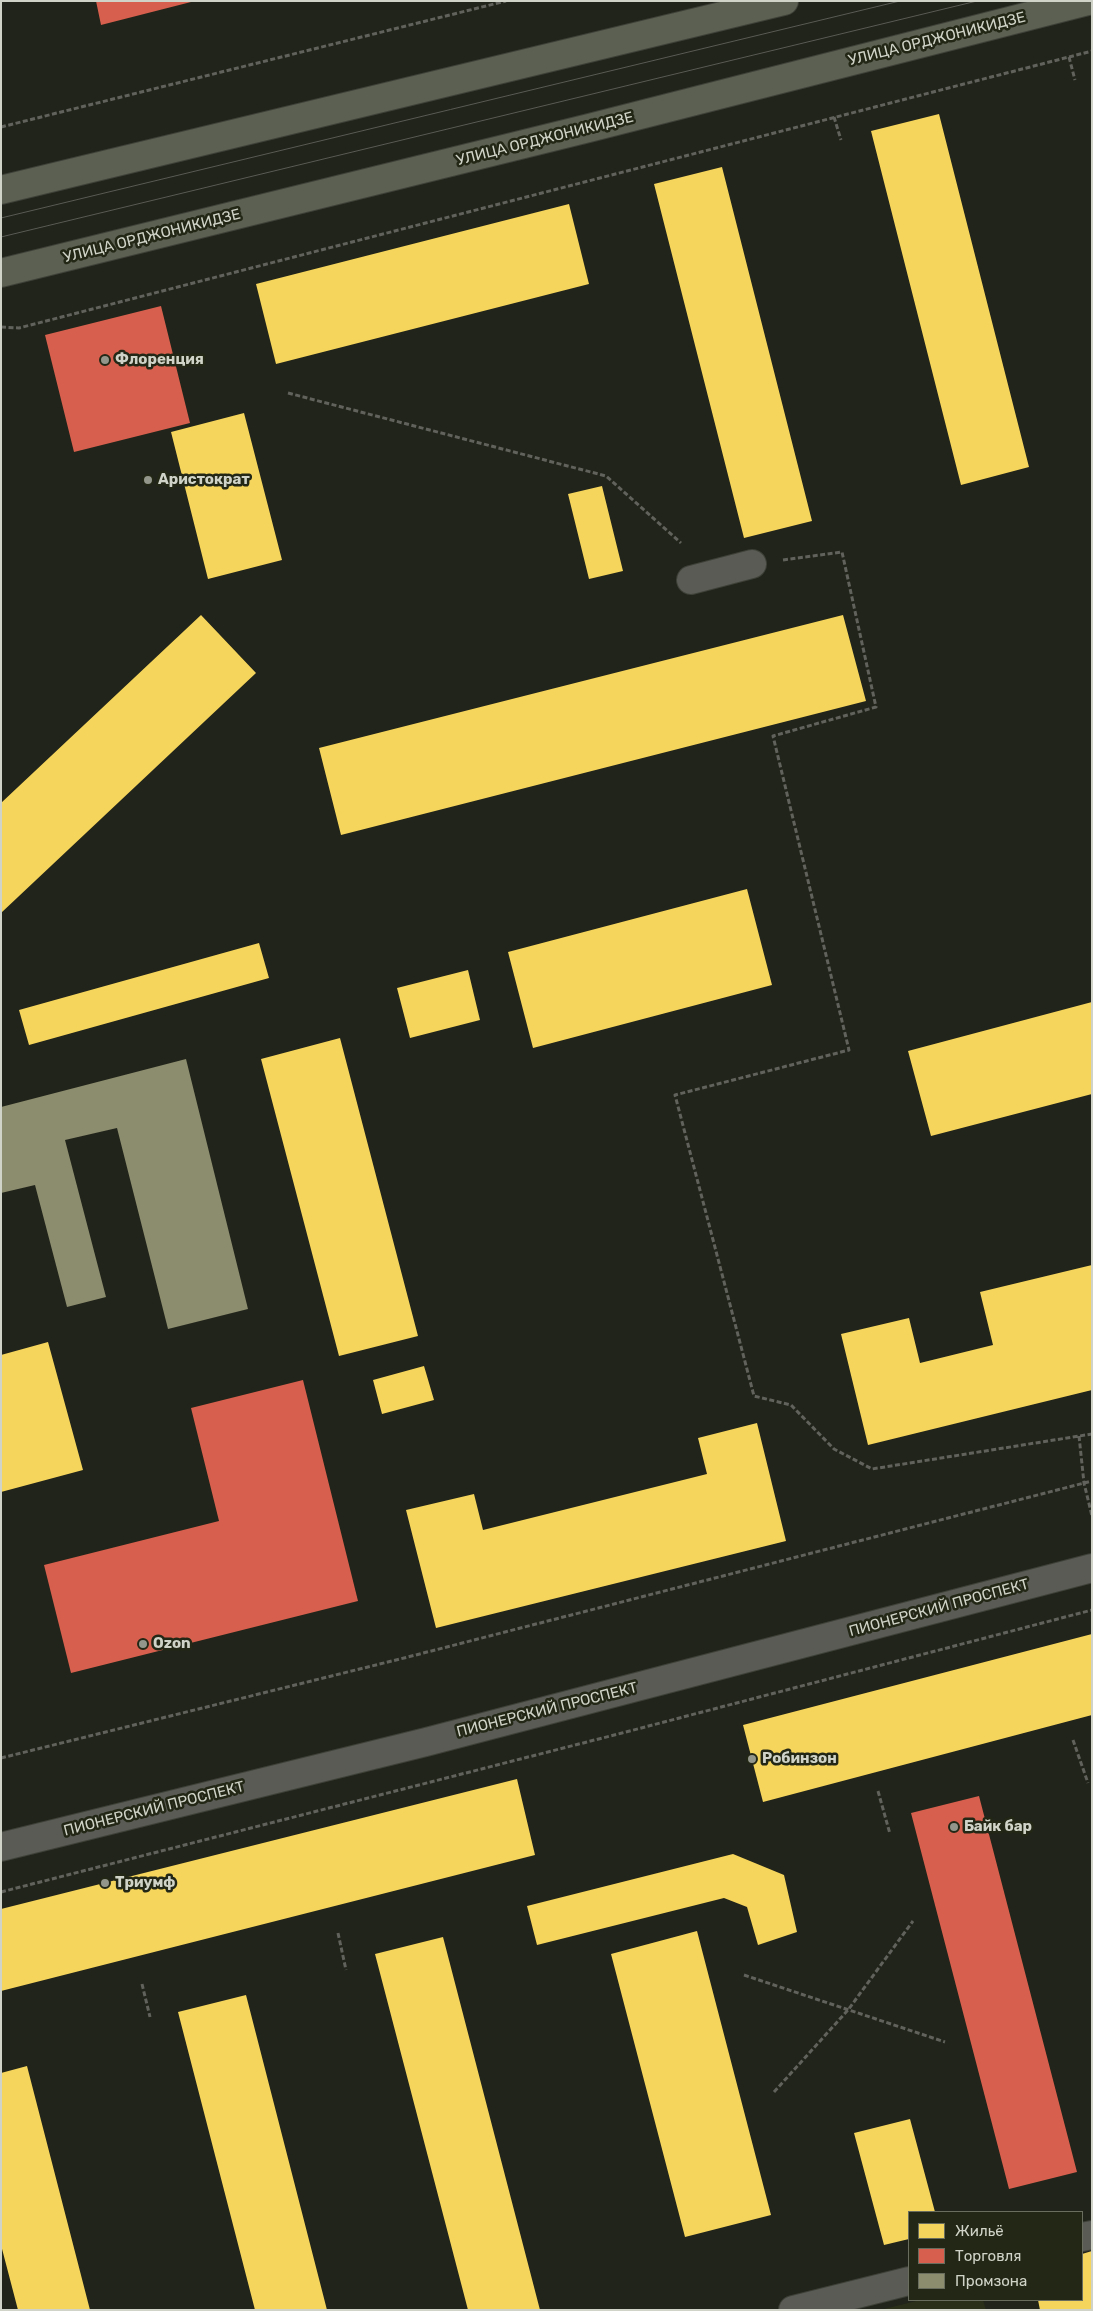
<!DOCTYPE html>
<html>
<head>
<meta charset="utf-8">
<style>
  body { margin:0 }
  #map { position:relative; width:1093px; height:2311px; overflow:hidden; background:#21241a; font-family:Rubik,sans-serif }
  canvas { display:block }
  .frame { position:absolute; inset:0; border:2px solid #d0d4c8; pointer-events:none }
  .legend { position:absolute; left:908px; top:2211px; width:175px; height:90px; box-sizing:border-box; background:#232816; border:1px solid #686d5d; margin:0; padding:6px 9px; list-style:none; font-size:15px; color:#d0d4c8 }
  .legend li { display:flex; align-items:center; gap:10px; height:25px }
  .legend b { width:25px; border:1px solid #686d5d }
</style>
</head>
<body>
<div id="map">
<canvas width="1093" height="2311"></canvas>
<div class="frame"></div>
<ul class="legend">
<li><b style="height:14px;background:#f6d55c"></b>Жильё</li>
<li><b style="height:14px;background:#d6604d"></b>Торговля</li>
<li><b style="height:14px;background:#8c8c6e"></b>Промзона</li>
</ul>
</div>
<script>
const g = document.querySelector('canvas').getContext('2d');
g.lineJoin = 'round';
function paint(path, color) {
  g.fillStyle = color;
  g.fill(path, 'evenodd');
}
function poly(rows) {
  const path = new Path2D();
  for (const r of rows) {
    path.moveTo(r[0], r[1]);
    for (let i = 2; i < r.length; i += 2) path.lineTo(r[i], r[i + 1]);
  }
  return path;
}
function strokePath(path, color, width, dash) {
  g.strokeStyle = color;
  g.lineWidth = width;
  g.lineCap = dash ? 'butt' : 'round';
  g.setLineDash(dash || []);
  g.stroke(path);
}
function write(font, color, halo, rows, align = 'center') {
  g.font = font + ' Rubik,sans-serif';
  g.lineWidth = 5;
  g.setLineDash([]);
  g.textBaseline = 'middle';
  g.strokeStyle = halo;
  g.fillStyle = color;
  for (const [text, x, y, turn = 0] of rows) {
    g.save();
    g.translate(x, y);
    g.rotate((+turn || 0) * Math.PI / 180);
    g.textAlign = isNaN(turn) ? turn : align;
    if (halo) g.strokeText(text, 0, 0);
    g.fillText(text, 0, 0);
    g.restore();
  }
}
const built = poly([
  [920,2300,983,2300,986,2310,880,2310]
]);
const homes = poly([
  [939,114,1029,467,961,485,871,131],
  [722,167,812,521,744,538,654,184],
  [569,204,589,284,276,364,256,284],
  [244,413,282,560,208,579,171,432],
  [602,486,623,571,589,579,568,494],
  [201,615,256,673,1,913,1,803],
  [843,615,866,701,341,835,319,748],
  [747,889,772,985,533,1048,508,952],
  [259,943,269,978,29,1045,19,1010],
  [468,970,480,1020,410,1038,397,988],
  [1092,1002,1092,1094,931,1136,908,1051],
  [340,1038,418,1336,339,1356,261,1059],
  [1092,1265,1092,1390,868,1445,841,1334,909,1318,920,1363,993,1345,980,1292],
  [48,1342,83,1470,1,1492,1,1355],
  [424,1366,434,1400,382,1414,373,1380],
  [757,1423,786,1541,436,1628,406,1510,474,1494,483,1530,707,1474,698,1438],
  [1092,1634,1092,1715,763,1802,743,1725],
  [517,1779,535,1855,1,1991,1,1909],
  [733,1854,784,1875,797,1932,758,1945,747,1907,724,1898,537,1945,527,1906],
  [697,1931,771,2215,685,2237,611,1954],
  [443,1937,540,2310,468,2310,375,1954],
  [246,1995,327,2310,255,2310,178,2012],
  [27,2066,90,2310,18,2310,1,2245,1,2073],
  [910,2119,935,2212,909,2212,909,2239,884,2245,854,2133],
  [1092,2251,1092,2310,1040,2310,1038,2300,1082,2300,1082,2254]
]);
const shops = poly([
  [96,1,191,1,191,2,101,25],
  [161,306,190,423,74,452,45,335],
  [303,1380,358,1601,71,1673,44,1565,219,1521,191,1408],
  [979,1796,1077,2172,1009,2189,911,1813]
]);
const industry = poly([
  [186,1059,248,1309,168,1329,117,1128,65,1140,106,1297,67,1307,35,1185,1,1193,1,1107]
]);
const path = poly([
  [1069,57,1075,80],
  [834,117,841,140],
  [1,127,506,1],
  [1,327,19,328,1092,51],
  [288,393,606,476,681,543],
  [783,560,842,552,876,707,773,736,849,1050,675,1095,754,1396,791,1405,834,1449,872,1469,1092,1434],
  [1079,1436,1084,1483,1092,1516],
  [1073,1740,1088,1783],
  [1,1758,404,1658,1092,1481],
  [878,1791,890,1834],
  [1,1892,622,1733,1092,1610],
  [338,1933,346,1970],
  [744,1975,945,2042],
  [142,1984,150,2017],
  [774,2092,848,2010,913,1921]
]);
const minor = poly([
  [691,580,752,564],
  [1,1847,426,1742,1092,1568],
  [1082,2237,1092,2235],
  [793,2310,909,2281]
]);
const major = poly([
  [1,190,784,1],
  [1,273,589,128,1088,1]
]);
const tram = poly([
  [1,218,900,1],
  [1,237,977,1]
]);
const markers = [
  [105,360,5,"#93968b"],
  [148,480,5,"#93968b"],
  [143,1644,5,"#93968b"],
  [752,1759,5,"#93968b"],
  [954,1827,5,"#93968b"],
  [105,1883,5,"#93968b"]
];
const streetNames = [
  ["УЛИЦА ОРДЖОНИКИДЗЕ",937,39,-14],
  ["УЛИЦА ОРДЖОНИКИДЗЕ",545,139,-14],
  ["УЛИЦА ОРДЖОНИКИДЗЕ",152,236,-14],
  ["ПИОНЕРСКИЙ ПРОСПЕКТ",939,1608,-15],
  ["ПИОНЕРСКИЙ ПРОСПЕКТ",547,1710,-14],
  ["ПИОНЕРСКИЙ ПРОСПЕКТ",154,1809,-14]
];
const poiNames = [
  ["Флоренция",115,360],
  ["Аристократ",158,480],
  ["Ozon",153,1644],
  ["Робинзон",762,1759],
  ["Байк бар",964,1827],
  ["Триумф",115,1883]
];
paint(built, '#292f18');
paint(homes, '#f6d55c');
paint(shops, '#d6604d');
paint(industry, '#8c8c6e');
strokePath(minor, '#3e4138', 30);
strokePath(major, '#3e4138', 30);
strokePath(path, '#60625b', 3, [5, 2.5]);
strokePath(minor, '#595b54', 28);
strokePath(major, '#5c6052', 28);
strokePath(tram, '#595b54', 1);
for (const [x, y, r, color] of markers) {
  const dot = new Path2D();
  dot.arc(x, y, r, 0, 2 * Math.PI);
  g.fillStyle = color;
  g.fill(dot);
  strokePath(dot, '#232816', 2);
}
write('15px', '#d0d4c8', '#232816', streetNames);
write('bold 15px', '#d0d4c8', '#232816', poiNames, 'left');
</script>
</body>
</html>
